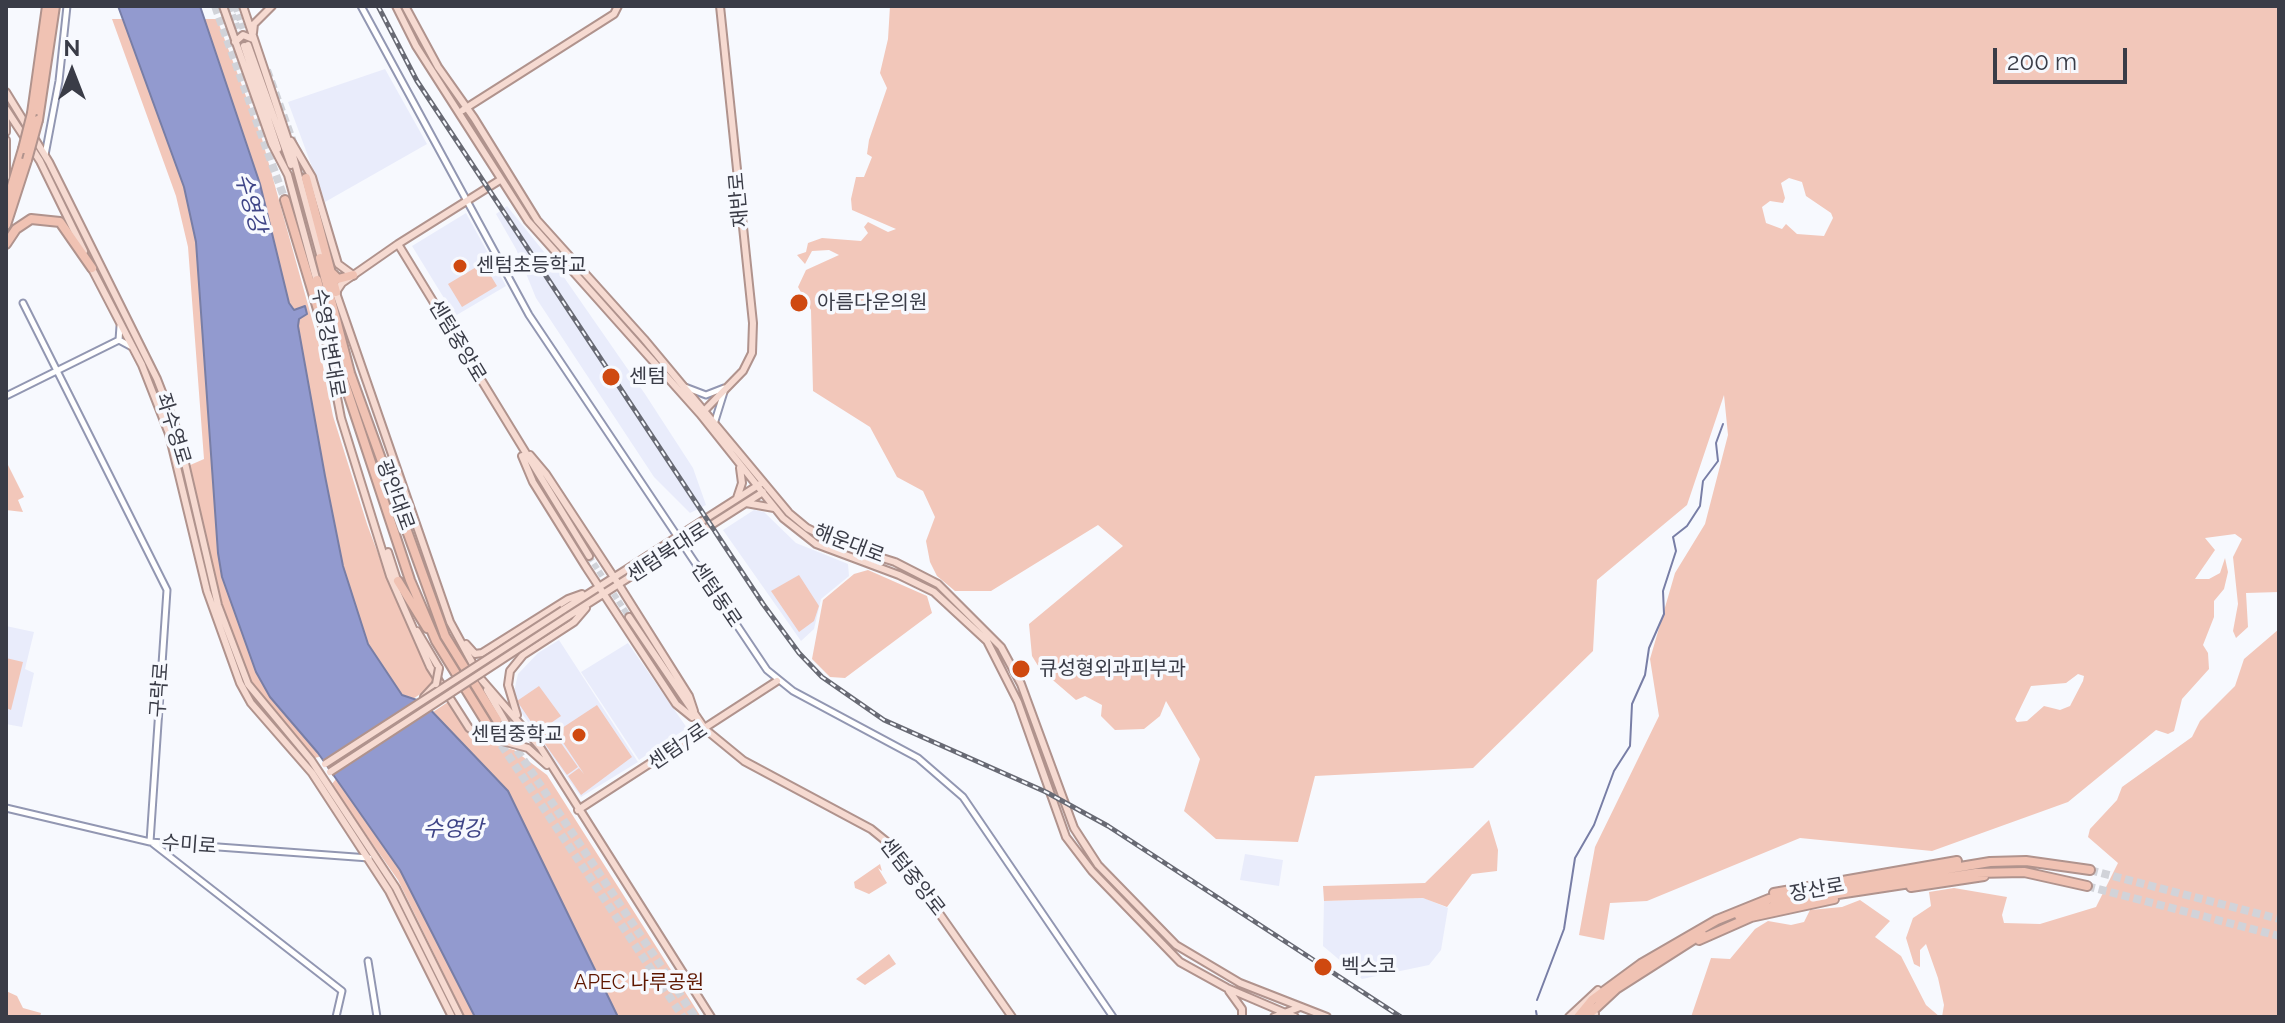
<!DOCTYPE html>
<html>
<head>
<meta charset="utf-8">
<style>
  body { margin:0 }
  #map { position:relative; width:2285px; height:1023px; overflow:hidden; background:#f7f9fe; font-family:Raleway,sans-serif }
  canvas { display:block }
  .frame { position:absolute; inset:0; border:8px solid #3a3c47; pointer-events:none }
  .north { position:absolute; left:32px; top:32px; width:80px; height:80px; -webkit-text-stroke:6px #f7f9fe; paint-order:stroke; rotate:0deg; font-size:22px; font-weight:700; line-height:32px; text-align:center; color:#3a3c47 }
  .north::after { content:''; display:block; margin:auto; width:28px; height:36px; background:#3a3c47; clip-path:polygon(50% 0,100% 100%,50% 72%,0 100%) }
  .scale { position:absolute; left:1993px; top:48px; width:134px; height:36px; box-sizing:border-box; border:4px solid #3a3c47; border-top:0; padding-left:10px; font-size:24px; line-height:28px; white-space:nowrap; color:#3a3c47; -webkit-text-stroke:6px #f7f9fe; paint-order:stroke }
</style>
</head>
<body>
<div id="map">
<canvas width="2285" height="1023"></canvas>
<div class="frame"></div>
<div class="north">N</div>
<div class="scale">200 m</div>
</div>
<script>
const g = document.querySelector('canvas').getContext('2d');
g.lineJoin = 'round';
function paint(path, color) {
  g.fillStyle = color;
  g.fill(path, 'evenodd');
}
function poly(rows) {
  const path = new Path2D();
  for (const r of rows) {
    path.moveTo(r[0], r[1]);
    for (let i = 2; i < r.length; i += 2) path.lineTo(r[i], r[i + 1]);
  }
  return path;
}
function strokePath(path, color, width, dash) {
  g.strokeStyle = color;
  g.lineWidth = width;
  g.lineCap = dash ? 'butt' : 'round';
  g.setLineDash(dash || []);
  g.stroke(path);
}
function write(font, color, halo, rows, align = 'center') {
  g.font = font + ' Raleway,"Noto Sans KR",sans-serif';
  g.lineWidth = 7;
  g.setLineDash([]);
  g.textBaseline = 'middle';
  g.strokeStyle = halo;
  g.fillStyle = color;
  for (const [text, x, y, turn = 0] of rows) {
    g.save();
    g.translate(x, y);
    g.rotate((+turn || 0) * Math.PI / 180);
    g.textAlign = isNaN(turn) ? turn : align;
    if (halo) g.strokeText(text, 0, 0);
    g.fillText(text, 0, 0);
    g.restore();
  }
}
const built = poly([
  [385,69,427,144,325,202,288,102],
  [507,206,561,273,645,394,693,468,706,505,690,513,654,477,536,298,516,249,496,214],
  [466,213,506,286,455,316,412,246],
  [754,510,764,512,796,543,848,564,849,576,821,599,814,629,801,641,723,530],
  [6,626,34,632,25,669,34,673,22,727,6,724],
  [559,640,638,762,581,797,518,708,514,692,518,674,538,653],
  [628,643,687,728,639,760,581,672],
  [1245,854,1283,860,1279,886,1240,880],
  [1424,898,1448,908,1441,950,1429,965,1362,979,1323,946,1324,901]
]);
const green = poly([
  [890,6,2279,6,2279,592,2246,593,2248,627,2236,638,2233,631,2238,604,2233,557,2242,539,2235,534,2205,538,2215,550,2195,579,2209,579,2220,573,2225,558,2228,572,2224,589,2214,601,2214,617,2203,645,2208,653,2209,669,2182,699,2174,731,2168,734,2156,730,2068,802,1932,851,1800,838,1647,901,1610,903,1604,940,1579,935,1595,847,1659,716,1650,659,1675,573,1705,524,1728,435,1724,395,1687,505,1597,580,1593,651,1473,768,1315,776,1298,842,1216,839,1184,811,1200,759,1166,701,1160,716,1144,729,1115,730,1101,716,1102,705,1085,696,1076,700,1040,669,1032,656,1029,624,1123,546,1098,525,991,591,955,591,937,576,930,562,926,541,935,517,923,491,897,477,870,427,813,391,811,310,798,287,806,270,839,255,829,250,812,251,805,264,797,255,806,252,808,243,822,238,861,241,868,233,864,227,868,222,888,232,896,229,852,210,851,199,856,177,864,177,872,157,867,154,869,140,887,88,880,73,888,39],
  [1789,178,1802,182,1806,196,1831,213,1833,218,1824,236,1797,234,1786,224,1782,229,1766,223,1762,207,1770,201,1783,203,1785,198,1781,183],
  [2078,674,2084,676,2083,681,2070,706,2060,710,2044,706,2027,721,2017,722,2015,719,2031,686,2066,683],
  [112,19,217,19,262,139,318,341,333,416,367,524,393,594,434,677,428,689,329,754,315,758,254,689,234,644,215,583,188,466,204,459,188,247,176,196],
  [483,263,497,286,462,307,448,284],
  [6,461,24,497,18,500,23,512,6,510],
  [868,570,927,596,932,613,845,678,830,677,812,659,823,600,854,574],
  [799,575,819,606,814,621,799,632,771,591],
  [2279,629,2279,1017,1942,1017,1944,1005,1938,978,1926,944,1920,950,1920,967,1914,964,1906,938,1913,918,1931,906,1929,892,1954,888,2007,897,2002,915,2004,923,2040,924,2096,907,2118,863,2088,837,2090,829,2117,800,2122,787,2192,737,2200,721,2235,686,2244,659],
  [6,658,23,662,11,710,6,708],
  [539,686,561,716,538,732,517,701],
  [448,702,474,739,514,750,547,775,701,1017,618,1017,508,791,430,714],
  [597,705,632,757,581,795,568,776,579,768,584,774,556,732],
  [551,729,578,767,567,775,540,737],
  [341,773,407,873,480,1017,465,1017,398,880,331,785],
  [1489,820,1498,850,1497,871,1472,874,1447,907,1423,898,1324,901,1323,886,1425,883],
  [880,864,882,871,878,868,887,883,869,894,855,888,854,882],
  [1860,900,1890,921,1875,937,1901,956,1926,1005,1940,1017,1691,1017,1711,958,1730,959,1755,929,1768,921,1791,925,1804,922,1810,910,1842,907],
  [889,954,896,964,865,985,856,979],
  [6,991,17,996,23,1008,41,1013,40,1017,6,1017]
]);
const water = poly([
  [118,6,200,6,260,184,289,303,294,310,305,306,307,314,299,319,298,326,325,476,343,566,368,644,402,695,423,702,508,791,618,1017,475,1017,400,870,318,753,270,697,256,672,222,577,218,553,196,242,184,187,118,6]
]);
const stream = poly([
  [1537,1000,1564,929,1575,858,1594,825,1614,771,1630,746,1632,704,1645,675,1649,648,1664,614,1663,591,1676,551,1673,537,1687,526,1700,506,1703,481,1718,461,1716,443,1723,424],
  [1536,1011,1537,1017]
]);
const majorTunnel = poly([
  [230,6,242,40],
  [235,6,248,45],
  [589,556,629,617]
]);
const highwayTunnel = poly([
  [215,6,285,200],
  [267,70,306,178],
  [497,720,695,1017],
  [488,725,683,1017],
  [2090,870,2279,919],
  [2087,886,2279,936]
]);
const minor = poly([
  [361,6,529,315,767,670,793,691,918,758,963,797,1113,1017],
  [45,155,59,81,67,6],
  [23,303,167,590,150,842],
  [120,326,119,340,132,347],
  [685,387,706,395,724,388],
  [6,396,119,340],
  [715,421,724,392],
  [6,808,150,842,369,858],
  [151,842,342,991,336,1017],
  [368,961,377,1017]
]);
const major = poly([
  [223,6,272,144,288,175,317,282],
  [243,6,292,152,322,262],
  [396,6,416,46,528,221,700,414,783,518,816,544,899,575,934,592,987,641,1018,702,1066,837,1092,871,1180,962,1227,988,1295,1017],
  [405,6,438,67,474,118,537,220,644,339,789,513,807,528,841,545,895,562,938,584,1001,647,1021,684,1074,828,1098,865,1176,945,1240,983,1327,1017],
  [253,33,254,24,272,6],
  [235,42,243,35,253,39],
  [248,45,291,165],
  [244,46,278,149],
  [6,92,49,162,157,379,178,433,218,605,248,684,311,760,396,888,460,1017],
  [6,109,40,161,84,251],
  [463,110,614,14,618,6],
  [6,113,6,132],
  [6,140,6,177],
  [291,141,312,177,338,264,353,275],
  [398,244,589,556],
  [90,265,142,365,169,434,207,591,240,683,251,703,312,773,389,891,452,1017],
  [335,290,450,622,481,679,540,747,711,1017],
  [336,292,342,283,398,244,500,180],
  [323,325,341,418,390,576,430,667,469,728,480,735,528,748,547,765],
  [703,412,743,371,752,353,753,323,720,6],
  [530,455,546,474,619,585,689,696,694,711],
  [522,456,533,482,586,567,676,704,692,717],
  [737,498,742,483,740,468],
  [746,503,774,508],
  [388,552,398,583],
  [563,610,760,484],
  [567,617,763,492],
  [629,617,705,729,744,761,871,829,892,846,1012,1017],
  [417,631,439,668],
  [466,644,475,654,482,653,568,599,582,594],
  [424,697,436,684],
  [517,715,508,685,510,671,523,655,574,622,586,608],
  [484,733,493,734,506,723,487,690],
  [578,810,777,681],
  [1229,991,1242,1009,1242,1017],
  [1274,1017,1300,1007],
  [1569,1017,1598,990],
  [1594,1017,1595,1014]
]);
const highway = poly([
  [32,113,47,6],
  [38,120,55,6],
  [306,178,336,292],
  [285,200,323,326],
  [6,206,23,149],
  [6,225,27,160],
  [6,244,16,229,31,219,60,222,92,268],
  [320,258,350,373,445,636,497,720],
  [333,274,338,279,353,275],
  [317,280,342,375,410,580,436,641,488,725],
  [398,581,427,628],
  [1911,887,1984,876],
  [1774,893,1957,861],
  [1739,916,1792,901,1976,873,2024,872,2087,886],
  [1699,940,1751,917,1834,899],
  [1578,1017,1592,1000,1641,964,1717,920,1769,899,1990,862,2026,861,2090,870],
  [1586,1017,1616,989,1702,934]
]);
const rail = poly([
  [378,6,417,81,763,604,799,653,822,677,884,720,1046,792,1108,826,1401,1017]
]);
const majorBridge = poly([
  [436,684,439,668],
  [325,764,563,610],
  [330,772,567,617]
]);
const highwayBridge = poly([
  [23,149,32,113],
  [27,160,38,120]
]);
const markers = [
  [460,266,8,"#cf4910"],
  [799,303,10,"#cf4910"],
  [611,377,10,"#cf4910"],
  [1021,669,10,"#cf4910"],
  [579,735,8,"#cf4910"],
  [1323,967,10,"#cf4910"]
];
const streetNames = [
  ["재반로",739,200,-95],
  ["센텀중앙로",457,341,59],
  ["수영강변대로",328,343,80],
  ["좌수영로",173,429,73],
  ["광안대로",395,495,70],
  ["해운대로",849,544,21],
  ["센텀북대로",668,553,-33],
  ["센텀동로",716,595,56],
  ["구락로",160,690,-86],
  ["센텀7로",678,747,-34],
  ["수미로",189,845,4],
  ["센텀중앙로",912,877,52],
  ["장산로",1817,890,-10]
];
const poiNames = [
  ["센텀초등학교",476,266],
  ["아름다운의원",817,303],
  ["센텀",629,377],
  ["큐성형외과피부과",1039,669],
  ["센텀중학교",563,735,"right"],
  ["벡스코",1341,967]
];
const parkNames = [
  ["APEC 나루공원",639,983]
];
const waterNames = [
  ["수영강",250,203,74],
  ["수영강",453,829]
];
paint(built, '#e9ecfb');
paint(green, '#f2c7ba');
paint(water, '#929acf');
strokePath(water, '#787ea6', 2);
strokePath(stream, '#787ea6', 2);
strokePath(majorTunnel, '#d1d3d9', 6, [6, 3]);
strokePath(highwayTunnel, '#d1d3d9', 8, [8, 4]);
strokePath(minor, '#9297b2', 9);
strokePath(major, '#b0938d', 10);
strokePath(highway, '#b0938d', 12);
strokePath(minor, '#fff', 5);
strokePath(major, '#f6dad1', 6);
strokePath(highway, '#f0c2b3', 8);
strokePath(rail, '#686a74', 5);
strokePath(rail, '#f7f9fe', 2, [6]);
strokePath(majorBridge, '#b0938d', 10, []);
strokePath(highwayBridge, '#b0938d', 12, []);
strokePath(majorBridge, '#f6dad1', 6);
strokePath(highwayBridge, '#f0c2b3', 8);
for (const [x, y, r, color] of markers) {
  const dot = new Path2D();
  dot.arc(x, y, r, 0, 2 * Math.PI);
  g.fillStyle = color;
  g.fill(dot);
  strokePath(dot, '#f7f9fe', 3);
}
write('20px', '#3a3c47', '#f7f9fe', streetNames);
write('20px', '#3a3c47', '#f7f9fe', poiNames, 'left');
write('20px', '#5e1700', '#f7f9fe', parkNames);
write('italic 22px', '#3f4587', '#f7f9fe', waterNames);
</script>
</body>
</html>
